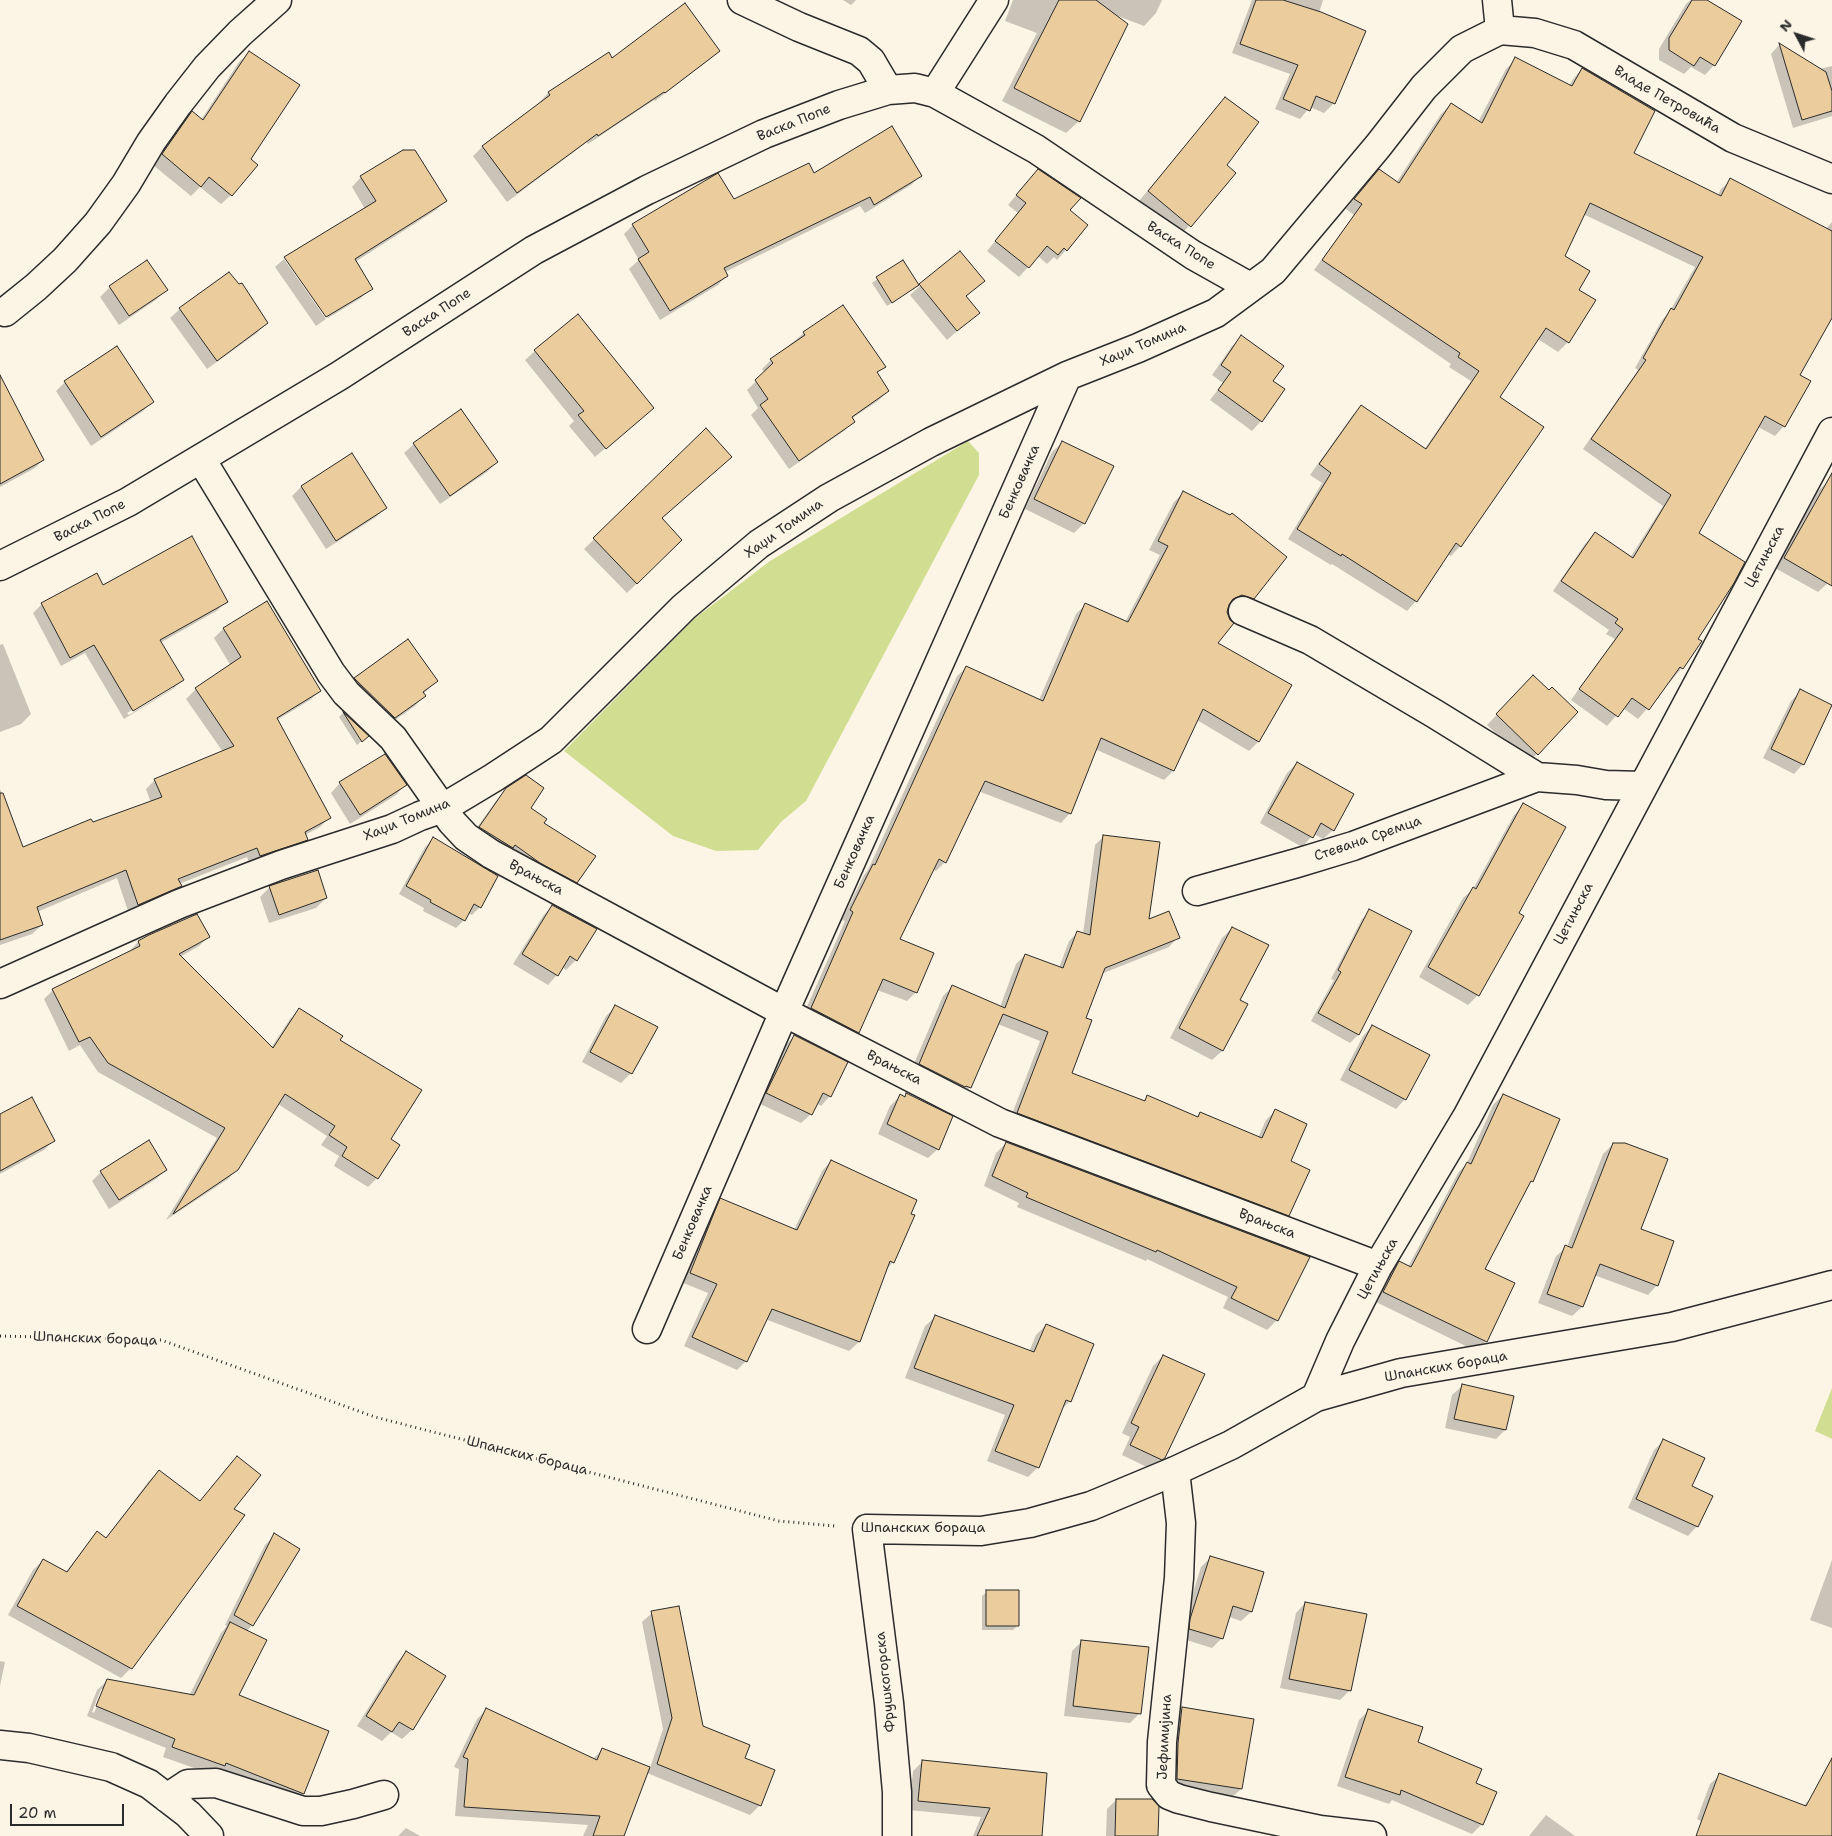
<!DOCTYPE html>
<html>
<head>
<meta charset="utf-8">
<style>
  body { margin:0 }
  #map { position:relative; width:1832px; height:1836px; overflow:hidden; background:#fcf5e5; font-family:"Shantell Sans",sans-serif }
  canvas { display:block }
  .north { position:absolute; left:1772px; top:10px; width:50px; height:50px; -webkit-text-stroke:4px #fcf5e5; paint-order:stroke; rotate:310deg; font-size:14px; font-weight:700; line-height:20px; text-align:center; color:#2b2b2b }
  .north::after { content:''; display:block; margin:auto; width:18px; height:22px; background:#2b2b2b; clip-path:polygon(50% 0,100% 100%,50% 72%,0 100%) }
  .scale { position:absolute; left:10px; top:1804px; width:114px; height:22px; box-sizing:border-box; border:2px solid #2b2b2b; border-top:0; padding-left:6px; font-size:15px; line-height:18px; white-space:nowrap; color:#2b2b2b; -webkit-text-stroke:4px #fcf5e5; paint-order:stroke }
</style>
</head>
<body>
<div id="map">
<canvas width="1832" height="1836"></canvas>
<div class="north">N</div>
<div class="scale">20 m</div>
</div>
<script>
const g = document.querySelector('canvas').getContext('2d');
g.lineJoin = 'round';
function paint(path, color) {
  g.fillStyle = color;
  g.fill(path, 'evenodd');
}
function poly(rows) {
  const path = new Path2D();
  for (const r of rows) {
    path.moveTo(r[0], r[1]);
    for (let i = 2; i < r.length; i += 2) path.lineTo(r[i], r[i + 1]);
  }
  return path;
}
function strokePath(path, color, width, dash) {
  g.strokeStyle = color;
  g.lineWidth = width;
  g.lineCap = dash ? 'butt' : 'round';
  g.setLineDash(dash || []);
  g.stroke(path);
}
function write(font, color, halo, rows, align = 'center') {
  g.font = font + ' "Shantell Sans",sans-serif';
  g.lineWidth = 4;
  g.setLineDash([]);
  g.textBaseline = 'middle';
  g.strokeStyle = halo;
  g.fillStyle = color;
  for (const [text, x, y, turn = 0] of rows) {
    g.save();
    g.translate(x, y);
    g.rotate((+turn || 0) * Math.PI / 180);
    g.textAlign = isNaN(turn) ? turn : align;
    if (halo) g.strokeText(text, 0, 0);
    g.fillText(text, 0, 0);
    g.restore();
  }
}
const green = poly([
  [968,441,979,453,979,475,806,801,781,822,758,850,716,851,673,836,564,751,694,619,770,561],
  [1832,1388,1832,1439,1815,1431]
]);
const shadow = poly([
  [843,0,856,0,851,5],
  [1013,0,1162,0,1156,13,1144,26,1115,15,1079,121,1066,133,1002,101,1037,33,1005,21],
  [1252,0,1323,0,1319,13,1334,103,1324,113,1310,107,1300,119,1275,109,1290,74,1232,53],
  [1691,0,1704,0,1714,65,1705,75,1691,67,1684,74,1659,60,1659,49,1686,4],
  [1779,45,1820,69,1832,66,1832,116,1793,128,1771,54],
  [718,51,709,60,655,101,654,100,588,144,587,142,507,202,473,156,482,147,540,104,539,103,548,93,608,53,612,59],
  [249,53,249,160,231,195,221,204,200,187,191,196,153,165,183,122,192,113,201,120,239,62],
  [1516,59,1569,86,1573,79,1582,69,1632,153,1718,195,1721,189,1731,180,1826,229,1832,222,1832,315,1798,375,1784,426,1775,436,1758,427,1697,534,1697,639,1682,668,1638,719,1623,708,1607,726,1571,700,1615,639,1606,634,1609,630,1553,591,1585,544,1595,534,1630,558,1663,506,1583,449,1638,370,1635,368,1662,320,1670,311,1695,267,1583,214,1563,256,1577,290,1568,342,1558,352,1538,339,1499,397,1460,546,1451,556,1447,554,1416,601,1407,611,1332,564,1331,565,1288,539,1322,483,1310,475,1352,416,1361,406,1424,450,1471,381,1449,367,1451,364,1314,270,1354,215,1346,209,1369,181,1379,171,1396,183,1441,114,1451,104,1478,122,1506,69],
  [1225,98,1225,165,1235,173,1180,236,1139,201],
  [814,175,920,176,911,185,865,213,860,206,725,272,727,275,718,285,660,320,629,269,639,260,624,234,633,225,734,200],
  [361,177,446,200,436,210,355,262,371,288,361,298,328,318,286,258,284,258,365,209,352,187],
  [1029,180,1069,211,1066,250,1057,260,1054,257,1047,264,1038,256,1019,277,987,251,1018,213,1008,205],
  [960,253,983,281,966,297,979,312,947,340,910,295,919,287,918,286,887,306,872,283,902,261,919,287],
  [284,259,326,319,316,326,275,267],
  [147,262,166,289,157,299,119,325,100,297,110,287],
  [843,306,884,366,876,374,888,391,879,400,851,419,853,422,844,431,789,469,751,415,758,408,747,390,765,373,762,369,771,360,804,333],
  [180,309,266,323,257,333,207,369,170,318],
  [1242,337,1271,381,1261,421,1252,431,1210,400,1223,383,1212,375,1232,346],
  [535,351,653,408,595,457,569,426,574,421,525,360],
  [0,380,43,460,35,468,0,487],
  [65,382,152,402,143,411,91,446,56,391],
  [706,430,660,519,681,540,627,593,584,549],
  [1062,443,1084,523,1074,533,1025,509,1052,452],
  [414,444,497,462,487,472,440,504,404,453],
  [351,455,385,508,376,517,326,549,292,496,301,487],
  [1832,472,1832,576,1828,583,1818,592,1775,568,1819,490,1825,484],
  [1183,493,1253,598,1243,607,1232,604,1227,606,1216,643,1258,742,1249,751,1197,720,1173,771,1164,780,1095,749,1070,813,1061,823,978,791,945,862,936,871,932,870,899,940,916,992,907,1001,877,990,858,1032,849,1042,802,1018,845,921,842,920,864,875,868,870,957,676,967,667,1039,700,1076,614,1085,605,1125,622,1160,555,1149,550,1174,502],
  [96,575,102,587,226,601,218,610,160,643,182,680,173,689,124,719,85,653,61,666,33,613,42,604],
  [173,685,173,688,129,715,127,713],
  [223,629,320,691,310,700,277,720,330,817,320,827,305,835,306,840,297,849,250,865,247,857,179,884,180,886,171,895,129,914,117,878,37,912,42,925,32,934,0,945,0,789,23,849,151,803,146,789,155,780,223,752,186,699,196,689,231,666,214,638],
  [3,644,31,714,21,724,0,732,0,645],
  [1533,677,1537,754,1527,763,1487,725],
  [355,679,437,681,423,694,424,696,415,706,385,727,346,688],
  [1801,691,1803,764,1794,774,1763,758,1791,701],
  [343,713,367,736,357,745,339,717],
  [1297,763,1333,830,1323,839,1314,834,1302,847,1260,823,1287,773],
  [340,783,405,785,396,795,350,824,331,793],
  [507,789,542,823,576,882,568,890,471,836,498,798],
  [1524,805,1478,995,1468,1005,1419,977,1463,898,1473,889,1514,815],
  [1104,836,1147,921,1178,937,1169,947,1101,974,1085,1019,1070,1074,1142,1102,1148,1096,1196,1117,1200,1113,1258,1138,1266,1120,1275,1111,1289,1162,1288,1215,1279,1224,1009,1122,1040,1041,998,1024,970,1087,961,1097,910,1073,943,996,952,987,1000,1007,1016,964,1025,955,1059,968,1069,941,1078,932,1083,934,1095,845],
  [433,839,480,907,472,915,468,913,464,920,456,928,423,911,424,908,399,894,425,847],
  [270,887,326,898,316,908,269,923,260,897],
  [552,906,576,960,566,970,562,967,557,975,548,985,513,964,543,916],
  [1370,911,1410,932,1358,1035,1350,1043,1311,1021,1334,980,1331,979,1362,919],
  [196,916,208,937,199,946,180,957,271,1048,290,1019,299,1010,339,1040,389,1140,377,1178,368,1187,334,1166,339,1156,321,1145,327,1136,278,1104,237,1170,228,1179,166,1220,217,1138,98,1072,80,1045,69,1051,44,999,53,990,129,952,138,942],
  [1232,928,1239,1001,1246,1005,1222,1051,1212,1060,1170,1038,1222,938],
  [616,1006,631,1073,621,1083,582,1062,606,1016],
  [1372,1026,1405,1099,1396,1109,1340,1080,1363,1036],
  [794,1036,830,1096,821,1106,816,1103,811,1114,801,1123,758,1103,785,1046],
  [907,1094,938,1149,928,1158,878,1134,890,1106,900,1096,903,1097],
  [1503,1095,1532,1181,1528,1184,1483,1269,1486,1341,1476,1351,1374,1301,1390,1272,1399,1262,1408,1267,1458,1173,1467,1163,1493,1105],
  [0,1116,54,1140,44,1150,0,1174],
  [1006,1143,1308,1258,1277,1320,1267,1330,1223,1308,1228,1297,1147,1259,1146,1261,1017,1207,1019,1203,984,1186,996,1153],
  [1613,1144,1657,1285,1648,1295,1594,1275,1582,1307,1572,1316,1538,1303,1556,1256,1567,1247,1603,1154],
  [831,1161,893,1262,886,1270,859,1342,849,1351,765,1319,746,1361,737,1370,684,1346,708,1293,681,1282,711,1209,721,1200,794,1230,822,1171],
  [166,1170,156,1179,109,1209,92,1181,101,1172],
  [935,1317,1029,1352,1036,1335,1046,1325,1070,1401,1061,1410,1038,1467,1028,1477,987,1461,1005,1415,905,1378,925,1326],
  [1163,1356,1164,1457,1151,1469,1122,1455,1130,1437,1122,1433,1153,1366],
  [1462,1386,1505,1430,1496,1439,1445,1428,1452,1395],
  [1664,1440,1691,1487,1697,1526,1688,1536,1628,1508,1654,1450],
  [238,1457,232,1509,131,1668,121,1678,8,1615,33,1570,43,1560,65,1573,88,1543,97,1533,105,1539,149,1481,159,1471,199,1502],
  [275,1535,252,1625,247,1631,237,1696,303,1793,293,1803,163,1757,166,1748,87,1716,97,1690,107,1681,189,1696,221,1633,227,1626,225,1625,265,1545],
  [101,1689,104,1689,94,1713,92,1712],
  [1211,1557,1251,1612,1241,1621,1229,1617,1222,1638,1212,1648,1180,1638,1181,1630,1201,1567],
  [1832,1560,1832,1628,1810,1620],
  [987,1592,1018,1625,1013,1630,982,1630,982,1596],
  [1305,1603,1350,1690,1340,1700,1280,1688,1296,1613],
  [652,1613,702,1727,744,1759,760,1805,750,1815,647,1773,623,1836,583,1836,588,1825,455,1816,459,1769,454,1767,477,1719,487,1709,593,1759,602,1750,650,1768,663,1729,642,1622],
  [1082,1641,1140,1713,1130,1723,1064,1716,1072,1651],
  [406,1653,445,1676,412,1730,402,1739,391,1732,382,1741,357,1726,397,1662],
  [0,1661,5,1662,0,1686],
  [1183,1709,1241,1789,1231,1798,1168,1788,1173,1718],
  [1369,1710,1475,1783,1482,1824,1472,1834,1392,1800,1389,1804,1337,1786,1359,1720],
  [922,1762,1041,1836,973,1836,981,1817,909,1810,913,1771],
  [1720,1775,1803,1806,1813,1796,1832,1806,1832,1836,1728,1836,1697,1819,1710,1784],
  [1116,1800,1157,1836,1106,1836,1107,1809],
  [1546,1815,1575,1836,1529,1836],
  [406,1828,420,1836,398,1836]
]);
const building = poly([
  [1059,0,1096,0,1128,24,1080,122,1014,88,1059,0],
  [1256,0,1283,0,1321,12,1366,31,1335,104,1316,96,1310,111,1283,99,1298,65,1240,44,1256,0],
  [1692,0,1707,0,1742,21,1715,66,1700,57,1694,66,1669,50,1669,38,1692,0],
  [685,3,720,51,665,93,664,92,598,136,597,134,517,193,482,146,550,95,548,92,609,52,612,58,685,3],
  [1779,43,1826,72,1832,91,1832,111,1802,120,1779,43],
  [249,51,300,85,251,159,258,165,232,196,209,177,201,187,162,154,192,111,203,120,249,51],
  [1515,57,1572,86,1582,68,1655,111,1634,153,1721,196,1730,178,1832,231,1832,318,1800,375,1811,381,1785,427,1765,416,1699,533,1745,562,1734,583,1698,639,1702,641,1683,669,1680,667,1649,710,1632,698,1618,717,1579,689,1623,629,1615,623,1618,619,1561,581,1595,532,1633,558,1671,495,1591,439,1646,360,1643,358,1671,308,1674,310,1703,257,1590,203,1565,256,1590,271,1579,290,1596,300,1569,343,1546,328,1500,397,1544,427,1461,547,1456,543,1417,602,1342,554,1341,556,1297,529,1331,473,1319,464,1361,405,1426,449,1479,371,1458,357,1460,353,1322,260,1362,204,1354,199,1379,169,1399,183,1451,103,1482,123,1515,57],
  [1225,97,1259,122,1227,165,1236,173,1191,227,1148,191,1225,97],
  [892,126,922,176,874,205,870,197,724,268,728,276,670,311,638,259,649,252,632,224,718,173,734,199,809,163,814,173,892,126],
  [403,150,415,150,447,201,355,259,373,289,326,317,284,257,376,201,360,176,403,150],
  [1038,169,1081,198,1070,210,1088,225,1067,251,1064,248,1058,255,1047,246,1029,268,995,241,1026,203,1016,195,1038,169],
  [960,251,985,281,966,296,980,313,957,331,919,284,960,251],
  [147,260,168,290,129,316,109,286,147,260],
  [903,260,919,285,892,303,876,277,903,260],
  [229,272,239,284,242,283,268,323,217,361,179,308,229,272],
  [843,305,886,367,877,372,889,391,852,417,855,422,799,461,760,405,768,399,755,380,773,363,770,359,805,335,803,332,843,305],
  [578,314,654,408,606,449,578,415,584,411,534,350,578,314],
  [1241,335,1284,366,1273,381,1285,389,1262,422,1218,390,1231,372,1221,365,1241,335],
  [117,346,154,402,101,437,64,381,117,346],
  [0,375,44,460,0,484,0,375],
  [461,409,498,462,450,496,413,443,461,409],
  [706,428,732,457,662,518,682,540,637,584,593,538,706,428],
  [1062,441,1114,466,1085,524,1034,499,1062,441],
  [352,453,387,508,336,541,301,486,352,453],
  [1832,473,1832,586,1784,558,1832,473],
  [1183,491,1230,515,1232,513,1287,557,1254,599,1242,595,1233,599,1229,605,1227,612,1230,620,1234,623,1218,643,1292,685,1259,742,1203,709,1174,771,1101,738,1071,814,985,781,946,863,939,859,900,939,934,953,917,993,883,979,859,1033,811,1008,853,912,850,910,873,864,875,865,966,666,1043,701,1085,603,1128,622,1168,546,1158,541,1183,491],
  [192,536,228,602,160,640,184,680,133,711,94,645,70,658,41,603,97,573,103,585,192,536],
  [267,601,321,691,277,718,331,818,305,832,308,840,260,856,257,848,178,879,182,886,138,905,126,870,37,907,43,925,0,940,0,793,3,793,23,847,91,819,93,822,162,797,154,779,234,746,195,688,241,657,223,628,267,601],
  [408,639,438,681,423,692,426,696,395,718,354,678,408,639],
  [1533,675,1549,690,1552,687,1578,712,1538,755,1496,714,1533,675],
  [1800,689,1832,705,1804,765,1771,749,1800,689],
  [343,712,369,736,362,742,343,712],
  [385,754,407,785,360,815,339,782,385,754],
  [1297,762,1354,794,1334,831,1321,823,1313,838,1268,813,1297,762],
  [526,775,544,788,531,808,547,819,544,823,596,856,577,883,540,863,515,845,513,848,479,827,506,788,526,775],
  [1523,803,1566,827,1519,913,1524,916,1479,996,1428,967,1473,887,1476,889,1523,803],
  [1103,835,1160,842,1149,919,1169,911,1180,938,1105,968,1086,1018,1092,1020,1072,1073,1145,1101,1147,1095,1198,1117,1200,1112,1262,1138,1275,1109,1307,1124,1291,1161,1310,1170,1289,1216,1017,1113,1048,1032,1003,1014,971,1088,966,1086,965,1087,919,1064,952,985,1005,1008,1025,954,1063,968,1077,931,1090,935,1103,835],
  [433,837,498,876,481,908,474,904,465,921,430,902,431,900,406,886,433,837],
  [318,870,327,898,279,915,269,886,318,870],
  [552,905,597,929,577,961,570,956,558,976,522,954,552,905],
  [1369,909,1412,931,1359,1035,1318,1013,1341,972,1338,970,1369,909],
  [197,914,210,937,179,954,273,1048,299,1008,343,1036,340,1040,422,1090,391,1139,400,1145,378,1179,342,1156,347,1147,329,1135,335,1126,285,1094,238,1170,173,1214,225,1128,108,1063,90,1037,79,1042,52,989,140,946,138,941,149,935,197,914],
  [1232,927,1269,945,1240,1000,1248,1004,1223,1051,1179,1028,1232,927],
  [615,1005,658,1027,632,1074,590,1052,615,1005],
  [1372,1025,1430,1055,1406,1100,1349,1070,1372,1025],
  [794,1035,848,1062,831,1097,823,1093,812,1115,766,1093,794,1035],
  [906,1093,953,1116,939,1150,887,1124,900,1094,905,1097,906,1093],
  [1503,1094,1560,1119,1533,1182,1531,1181,1485,1269,1515,1283,1487,1342,1383,1292,1399,1261,1411,1267,1467,1162,1471,1164,1503,1094],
  [32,1097,55,1141,0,1171,0,1114,32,1097],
  [149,1140,167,1170,119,1200,100,1171,149,1140],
  [1006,1142,1310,1257,1278,1321,1231,1298,1237,1287,1157,1250,1156,1252,1026,1197,1028,1193,992,1176,1006,1142],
  [1613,1143,1625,1143,1668,1159,1641,1229,1674,1241,1658,1286,1600,1264,1583,1307,1547,1294,1565,1245,1572,1248,1613,1143],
  [831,1160,917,1200,911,1214,915,1215,894,1263,890,1261,860,1342,772,1309,747,1362,692,1337,717,1284,690,1273,720,1198,797,1230,831,1160],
  [935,1315,1034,1352,1046,1324,1094,1344,1071,1402,1066,1400,1039,1468,995,1451,1014,1405,914,1368,935,1315],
  [1163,1355,1205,1374,1165,1458,1162,1460,1130,1445,1139,1427,1131,1423,1163,1355],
  [1462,1384,1514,1396,1506,1430,1454,1419,1462,1384],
  [1663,1439,1705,1458,1692,1486,1713,1496,1698,1527,1636,1499,1663,1439],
  [237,1456,261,1475,234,1509,245,1515,132,1669,17,1606,43,1559,67,1572,97,1531,106,1538,159,1470,200,1501,237,1456],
  [274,1533,300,1549,253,1626,234,1615,274,1533],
  [1210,1556,1264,1572,1252,1612,1233,1606,1223,1639,1189,1629,1190,1619,1210,1556],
  [986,1590,1019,1590,1019,1626,986,1626,986,1590],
  [1305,1602,1367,1614,1351,1691,1289,1679,1305,1602],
  [679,1606,703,1726,750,1745,745,1758,775,1770,761,1806,657,1764,672,1718,651,1611,679,1606],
  [230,1622,267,1640,239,1695,329,1731,304,1794,226,1763,225,1766,172,1747,175,1739,96,1706,107,1679,194,1695,230,1622],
  [1081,1640,1149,1647,1141,1714,1073,1706,1081,1640],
  [406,1651,446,1676,413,1730,399,1722,392,1732,366,1716,406,1651],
  [1182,1707,1254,1719,1242,1789,1177,1779,1178,1743,1182,1707],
  [486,1708,597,1760,602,1748,650,1767,624,1836,593,1836,600,1816,464,1807,468,1759,463,1757,486,1708],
  [1368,1709,1423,1727,1418,1742,1482,1769,1476,1783,1497,1792,1483,1825,1401,1790,1400,1795,1345,1777,1368,1709],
  [1832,1758,1832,1836,1696,1836,1719,1773,1806,1806,1832,1758],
  [922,1760,1047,1773,1042,1836,977,1836,990,1808,918,1801,922,1760],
  [1116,1799,1152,1799,1159,1806,1158,1836,1115,1836,1116,1799]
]);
const path = poly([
  [0,1336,161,1340,375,1417,779,1521,835,1526]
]);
const minor = poly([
  [742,0,799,27,859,51,871,61,888,90],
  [1497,0,1500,30],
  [1500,30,1535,33,1574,45,1733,138,1832,179],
  [935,93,994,0],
  [5,312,36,287,65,260,98,223,126,184,151,142,178,104,207,67,240,33,277,0],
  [201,459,331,673,346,693,393,738,452,822,466,837,491,854,784,1012,1000,1123,1378,1266],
  [0,566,128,502,339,376,534,250,647,190,764,134,839,105,888,90,915,88,935,93,1036,149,1193,255,1250,287],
  [1243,611,1310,640,1435,714,1537,777,1577,780,1606,785,1642,786],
  [1197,891,1297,863,1353,846,1537,777],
  [0,984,179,904,281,865,392,829,420,816,443,808,493,778,551,740,684,607,759,544,829,498,931,442,1067,376,1138,348,1216,313,1273,271,1378,146,1424,87,1462,49,1500,30],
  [647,1329,784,1012,1067,376],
  [1316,1397,1340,1341,1378,1266,1467,1117,1832,432],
  [1175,1471,1181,1523,1179,1578,1162,1742,1161,1785,1169,1795,1179,1799,1211,1807,1320,1830,1372,1836],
  [0,1745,29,1748,111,1767,149,1784,188,1814,209,1836],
  [167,1798,188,1784,216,1783,303,1811,321,1811,353,1804,384,1795],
  [897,1836,897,1792,889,1703,867,1529,981,1531,1030,1523,1091,1506,1175,1471,1231,1445,1316,1397,1401,1373,1672,1327,1832,1285]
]);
const streetNames = [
  ["Владе Петровића",1667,100,30],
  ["Васка Попе",794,123,-22],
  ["Васка Попе",1181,246,32],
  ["Васка Попе",437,313,-33],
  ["Хаџи Томина",1143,345,-23],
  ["Бенковачка",1020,482,-66],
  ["Васка Попе",90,521,-27],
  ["Хаџи Томина",784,529,-35],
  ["Цетињска",1765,557,-62],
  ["Хаџи Томина",407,820,-22],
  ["Стевана Сремца",1368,839,-19],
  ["Бенковачка",855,852,-66],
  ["Врањска",536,878,28],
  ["Цетињска",1574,914,-62],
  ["Врањска",894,1068,27],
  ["Бенковачка",693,1223,-67],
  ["Врањска",1267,1224,21],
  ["Цетињска",1378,1269,-61],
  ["Шпанских бораца",95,1339,2],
  ["Шпанских бораца",1446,1367,-10],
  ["Шпанских бораца",527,1456,14],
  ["Шпанских бораца",923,1528],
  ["Фрушкогорска",886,1682,-96],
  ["Јефимијина",1165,1737,-87]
];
paint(green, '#d1de92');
paint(shadow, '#0003');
paint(building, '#eacc9d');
strokePath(building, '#2b2b2b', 1);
strokePath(minor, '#2b2b2b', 31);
strokePath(path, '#2b2b2b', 3, [1, 4]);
strokePath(minor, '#fcf5e5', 28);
write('14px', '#2b2b2b', '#fcf5e5', streetNames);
</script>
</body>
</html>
